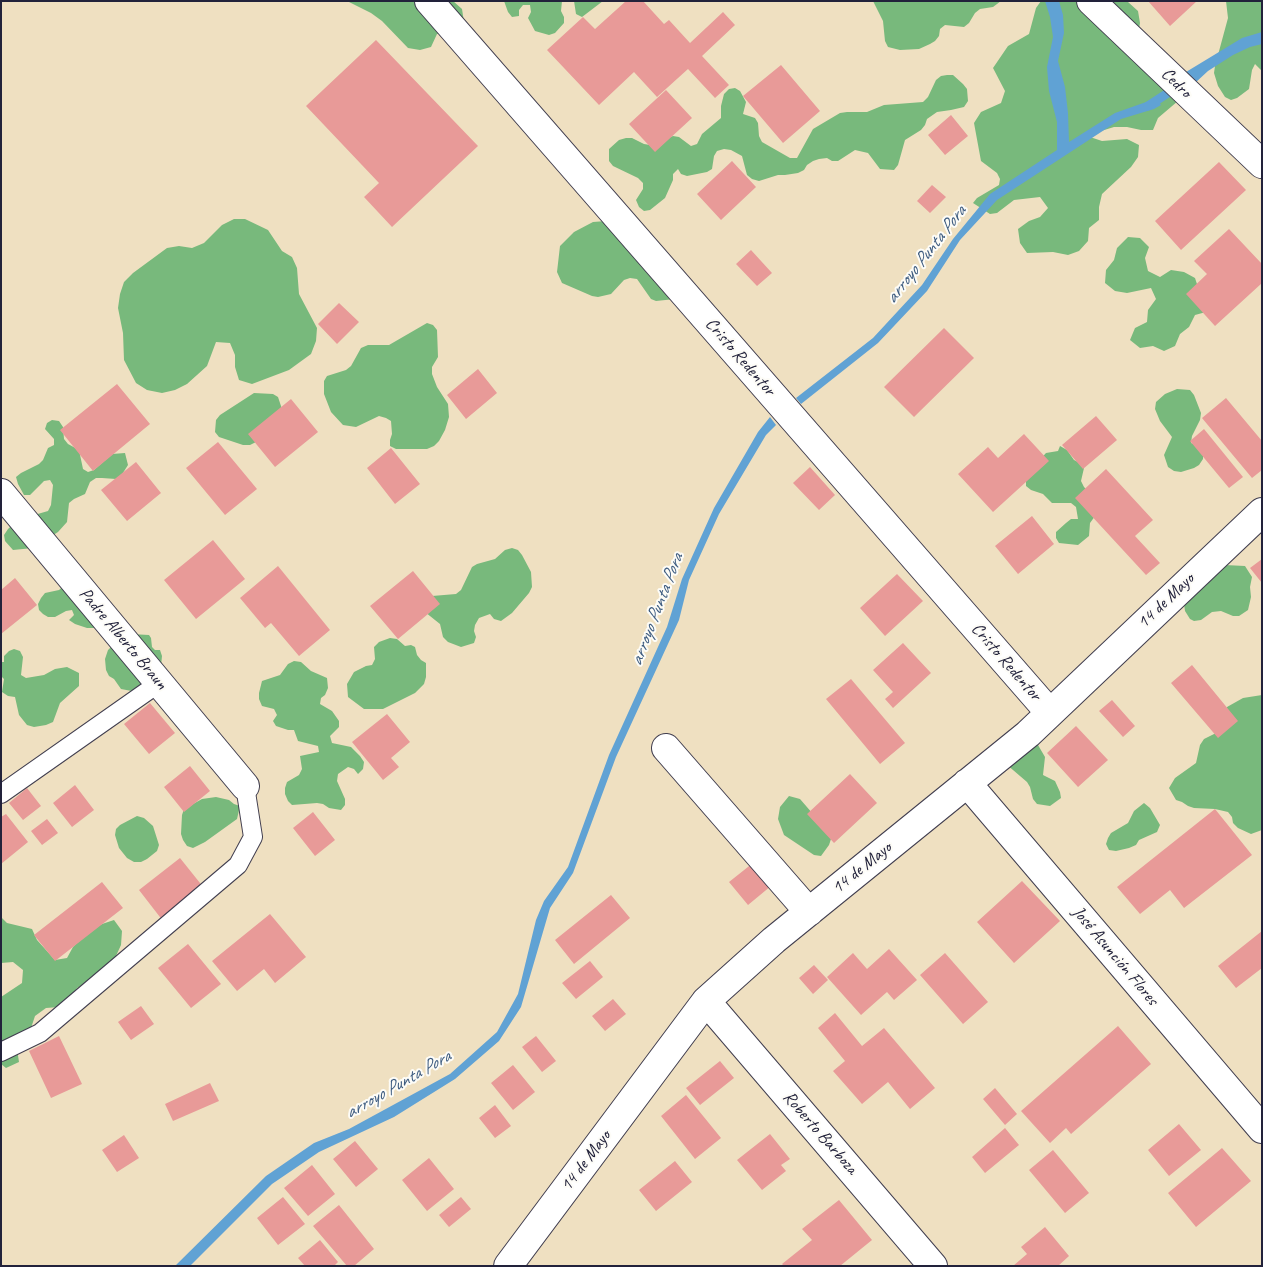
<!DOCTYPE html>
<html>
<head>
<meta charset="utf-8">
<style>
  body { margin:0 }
  #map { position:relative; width:1263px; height:1267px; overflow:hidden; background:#efe0c1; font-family:Caveat,sans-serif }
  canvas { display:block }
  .frame { position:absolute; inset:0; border:2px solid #22223b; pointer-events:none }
</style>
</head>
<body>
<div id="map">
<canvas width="1263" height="1267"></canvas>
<div class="frame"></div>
</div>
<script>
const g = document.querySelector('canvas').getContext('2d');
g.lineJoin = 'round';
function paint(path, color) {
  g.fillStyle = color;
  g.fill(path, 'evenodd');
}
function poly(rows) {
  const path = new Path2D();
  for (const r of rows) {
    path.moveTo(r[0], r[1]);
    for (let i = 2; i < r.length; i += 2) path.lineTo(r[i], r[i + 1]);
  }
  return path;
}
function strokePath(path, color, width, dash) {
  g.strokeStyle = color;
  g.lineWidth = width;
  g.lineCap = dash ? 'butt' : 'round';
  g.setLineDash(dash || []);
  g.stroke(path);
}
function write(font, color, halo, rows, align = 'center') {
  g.font = font + ' Caveat,sans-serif';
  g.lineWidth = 4;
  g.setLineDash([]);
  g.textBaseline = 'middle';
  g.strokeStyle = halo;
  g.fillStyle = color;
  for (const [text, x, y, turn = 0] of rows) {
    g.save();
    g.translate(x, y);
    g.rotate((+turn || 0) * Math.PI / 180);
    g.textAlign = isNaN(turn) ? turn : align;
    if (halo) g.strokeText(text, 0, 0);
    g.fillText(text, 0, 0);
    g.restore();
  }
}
const forest = poly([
  [347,1,453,1,462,9,464,22,449,33,437,34,431,47,420,50,408,48,382,21,371,13],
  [504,1,562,1,561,11,564,17,564,23,555,33,549,35,535,31,528,18,531,12,530,5,523,5,519,10,519,16,512,17,508,12],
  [574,1,603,1,582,17,576,14],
  [873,1,1001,1,993,7,980,9,975,13,969,23,964,27,945,25,940,29,939,36,935,41,930,44,919,49,900,50,888,47,885,41,883,21],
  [1041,1,1128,2,1138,11,1140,23,1138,35,1178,101,1158,118,1153,130,1141,130,1127,127,1114,127,1101,131,1090,137,1102,141,1127,139,1139,145,1138,157,1131,167,1102,194,1099,207,1099,220,1089,228,1088,241,1079,251,1068,255,1053,252,1027,253,1020,243,1018,229,1029,221,1040,217,1048,208,1040,197,1014,200,997,213,990,214,973,203,977,198,999,185,1000,179,997,173,981,161,974,123,981,112,1001,103,1005,91,993,68,1008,46,1029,34,1036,8],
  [1226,1,1262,1,1262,71,1255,64,1252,70,1249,89,1237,98,1231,100,1225,97,1218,86,1214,73,1215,66,1228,18],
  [947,75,953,75,963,84,967,89,968,101,964,107,951,110,937,112,927,119,925,125,921,130,905,140,898,165,894,170,880,169,868,153,855,150,838,161,832,161,827,158,819,159,813,161,807,165,804,170,798,173,785,175,778,175,759,181,752,179,747,175,742,156,731,150,724,149,717,151,714,156,712,169,707,172,687,176,681,174,678,169,673,174,673,180,665,198,650,210,644,211,639,207,636,200,643,189,643,183,638,178,613,166,609,161,609,149,619,140,626,138,632,138,644,144,650,145,673,136,679,137,691,146,697,144,702,134,721,118,721,106,724,94,729,89,735,88,740,91,746,102,743,114,755,118,758,123,759,136,762,142,790,158,797,158,813,129,840,113,847,112,867,112,884,105,923,102,928,97,936,80,941,76],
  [234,219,245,219,268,230,282,251,292,257,297,268,299,294,317,328,316,341,311,354,289,370,252,384,239,380,235,367,235,355,230,343,216,342,207,366,187,384,175,390,162,393,147,390,136,383,124,360,123,333,118,308,120,294,124,282,133,273,167,248,179,246,192,248,204,243,222,225],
  [606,221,675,299,656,301,651,299,637,279,630,278,624,280,611,294,598,297,592,296,562,283,557,272,560,246,574,232,593,222],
  [1128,237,1140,238,1149,247,1145,258,1148,271,1160,277,1171,270,1184,272,1195,278,1206,312,1195,315,1189,327,1180,334,1175,346,1164,351,1153,346,1140,348,1130,340,1135,328,1147,322,1148,310,1156,299,1151,288,1127,293,1115,291,1105,283,1106,270,1114,260,1117,248],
  [427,323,433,325,437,330,438,357,432,367,432,374,437,387,448,404,449,417,445,430,439,441,434,446,427,449,396,449,390,446,390,440,392,434,391,421,386,418,379,416,356,427,343,425,331,412,324,394,324,381,327,376,346,370,351,366,361,348,368,345,389,345],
  [1177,389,1190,390,1194,395,1201,413,1200,420,1192,436,1191,443,1197,445,1203,453,1203,459,1199,465,1194,468,1181,472,1174,471,1168,467,1164,455,1172,437,1160,421,1155,409,1156,402,1165,394],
  [254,393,273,394,278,397,282,409,256,442,250,445,243,445,219,437,215,432,216,420,220,415],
  [52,420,59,421,63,427,64,439,68,444,79,450,83,469,88,472,94,470,112,454,125,453,128,465,121,476,116,479,102,478,96,478,90,482,85,494,74,499,69,503,67,522,58,532,33,548,13,550,5,541,4,535,8,529,17,520,48,511,51,505,53,485,50,480,44,481,30,495,24,495,18,484,16,477,21,473,39,464,43,460,48,448,54,445,54,439,45,429,47,423],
  [1060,446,1067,450,1074,460,1080,463,1084,468,1081,481,1084,487,1094,497,1098,512,1090,523,1089,536,1078,545,1059,543,1056,538,1056,532,1066,523,1071,519,1078,519,1076,507,1071,503,1052,503,1043,494,1031,490,1026,486,1026,480,1032,468,1046,453,1058,451],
  [512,548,518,550,522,555,531,572,532,587,529,593,512,613,501,621,494,619,490,614,479,618,475,625,474,631,476,637,474,643,461,647,448,642,443,637,440,624,425,612,432,596,456,594,461,590,472,567,477,564,495,559,505,550],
  [1225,565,1245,566,1252,577,1250,587,1251,597,1248,610,1239,616,1233,616,1221,611,1212,612,1201,620,1194,621,1190,619,1185,611,1184,604],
  [69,581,99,626,94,628,87,628,75,624,69,620,74,615,72,610,66,611,55,617,48,617,43,614,39,610,38,604,41,598,45,593,59,590],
  [131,634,149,635,151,638,152,647,155,650,160,650,162,656,161,666,137,692,121,689,114,679,109,676,106,670,105,659,108,650,113,645],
  [390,638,397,639,405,646,411,645,415,647,417,655,421,660,426,663,426,677,424,684,415,693,383,709,364,709,348,697,347,684,354,672,366,666,372,665,375,659,374,647,379,642],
  [14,649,20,651,23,657,21,675,26,678,44,675,55,669,67,667,79,673,79,686,60,703,53,722,46,725,34,727,27,725,19,715,15,697,8,696,2,692,4,679,1,676,1,662,4,662,4,656,9,651],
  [294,661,301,662,311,671,327,678,328,688,325,695,321,698,320,704,332,711,339,721,339,727,330,736,332,743,351,747,360,756,364,762,363,769,358,774,354,769,348,767,338,774,337,781,345,799,345,805,341,810,329,808,323,804,317,803,292,805,288,801,285,794,285,788,287,782,299,775,302,769,300,756,319,752,318,746,298,741,294,730,288,730,276,726,273,721,277,715,274,709,262,706,259,699,259,693,262,681,280,675,288,664],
  [1262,695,1262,830,1251,834,1238,828,1233,823,1232,817,1228,812,1215,809,1194,808,1188,806,1182,802,1176,800,1169,788,1175,778,1196,763,1200,745,1204,739,1216,733,1223,713,1227,707,1243,698],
  [1033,741,1038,745,1045,757,1043,775,1055,781,1060,792,1061,798,1050,806,1037,804,1033,799,1030,787,1027,782,1006,764],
  [789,796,800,799,832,836,829,845,821,856,814,855,784,835,778,819,780,807],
  [216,797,229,800,234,804,240,806,237,819,205,842,193,848,187,846,183,840,181,834,182,815,184,809,202,799],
  [1144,803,1150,808,1160,825,1157,832,1139,840,1136,845,1129,848,1116,851,1109,850,1106,844,1108,838,1111,833,1128,823,1134,811],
  [137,816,144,818,153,826,159,845,157,851,147,859,141,862,134,862,127,858,119,848,115,835,116,829,120,825],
  [1,917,7,923,32,929,37,940,55,960,67,958,73,947,90,929,102,924,114,920,122,931,121,945,110,969,77,988,72,1000,59,1007,46,1008,35,1016,31,1028,17,1049,19,1062,6,1068,1,1064,1,997,22,983,23,970,13,962,1,963]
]);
const water = poly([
  [1045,1,1059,1,1063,15,1064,33,1058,61,1065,87,1068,113,1069,142,1115,113,1149,101,1155,97,1161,105,1154,109,1121,119,997,200,960,240,927,291,878,343,801,404,796,398,873,338,922,285,953,239,990,194,1057,150,1057,122,1049,91,1047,67,1053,37,1050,17],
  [1262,32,1262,44,1250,47,1233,55,1208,71,1195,83,1186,72,1242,38],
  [770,417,776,425,766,435,719,514,689,580,679,620,616,757,573,873,550,908,521,1007,499,1041,455,1079,394,1117,319,1152,272,1184,190,1266,175,1266,266,1176,314,1143,349,1129,450,1074,497,1032,518,994,536,920,544,901,568,867,609,755,667,627,682,579,714,508,758,432]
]);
const stream = poly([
  [1148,106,1177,87]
]);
const building = poly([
  [626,1,643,1,664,24,669,20,690,43,723,12,735,25,702,56,729,85,715,98,688,69,657,97,634,72,599,105,547,50,583,17,595,29],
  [1148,1,1197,1,1170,26],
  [376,40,478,146,392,227,364,197,379,183,306,106],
  [781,65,820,111,783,143,743,96],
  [666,90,692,118,655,152,629,124],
  [951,115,968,136,945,155,928,135],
  [732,161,756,187,721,220,697,194],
  [1219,162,1246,190,1181,250,1155,221],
  [932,185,946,197,930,213,917,201],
  [1229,229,1262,264,1262,283,1215,326,1186,294,1207,274,1194,261],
  [751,250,772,273,757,286,736,264],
  [339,303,359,322,337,344,318,324],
  [944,328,974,358,914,417,884,387],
  [478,369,497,393,466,419,447,395],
  [117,384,150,424,93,471,60,430],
  [1226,398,1262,441,1262,470,1252,478,1202,418],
  [291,399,318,432,275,467,248,434],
  [1096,416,1117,440,1083,469,1062,445],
  [1204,429,1243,477,1229,488,1190,441],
  [1024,434,1049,461,993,512,958,474,988,447,998,458],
  [218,442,257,489,225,515,186,468],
  [391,448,420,484,395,504,367,468],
  [136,462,161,493,127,521,101,490],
  [810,467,835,495,819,510,793,483],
  [1106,469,1153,520,1135,536,1160,563,1146,575,1075,498],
  [1032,516,1054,544,1018,574,995,546],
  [213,540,245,579,196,619,164,580],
  [1262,559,1262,583,1250,568],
  [278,566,330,630,299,656,271,623,265,628,240,598],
  [413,571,440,604,398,639,370,606],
  [897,574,923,601,885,636,860,608],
  [15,578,37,605,1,634,1,590],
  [903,643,931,673,893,708,885,699,893,692,873,670],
  [1192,665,1238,721,1218,738,1171,683],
  [851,679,905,743,880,764,826,699],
  [1112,700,1135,726,1123,737,1099,711],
  [150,703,175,733,149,754,124,724],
  [387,714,410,742,391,758,399,767,383,780,352,742],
  [1076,726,1108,760,1078,787,1047,753],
  [190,766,210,791,184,812,164,787],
  [850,774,877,803,834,843,807,814],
  [75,785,94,810,72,827,53,803],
  [27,788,41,806,23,820,9,803],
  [1215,809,1252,855,1184,908,1170,890,1140,914,1117,887],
  [313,812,335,840,315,856,293,828],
  [6,814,28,842,1,864,1,817],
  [47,819,58,833,42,845,31,831],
  [180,858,204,888,163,921,139,890],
  [758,859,777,881,748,905,729,882],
  [1022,881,1060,921,1014,963,977,922],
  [102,882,123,908,55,961,34,935],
  [611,895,630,918,574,964,555,940],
  [270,914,306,957,275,983,264,969,237,991,212,961],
  [1262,931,1262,968,1236,988,1218,966],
  [188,944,221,984,191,1008,158,968],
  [889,949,917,980,894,1000,887,992,861,1015,827,977,853,953,867,969],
  [945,953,988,1002,963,1024,920,975],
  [590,961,603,977,576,999,562,983],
  [814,965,828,980,813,994,799,978],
  [613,999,626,1014,605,1031,592,1016],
  [141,1006,154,1024,131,1040,118,1022],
  [835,1013,862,1046,884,1028,935,1088,910,1109,888,1082,862,1104,833,1071,845,1061,818,1028],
  [1118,1026,1151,1064,1071,1134,1066,1128,1050,1143,1021,1111],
  [59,1036,82,1084,51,1098,29,1051],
  [536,1036,556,1061,542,1072,522,1047],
  [720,1061,734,1078,700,1105,686,1088],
  [513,1065,535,1092,513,1110,491,1083],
  [210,1083,219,1101,173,1121,165,1104],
  [995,1088,1017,1114,1005,1125,983,1099],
  [686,1095,721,1138,695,1159,661,1116],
  [495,1105,511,1126,495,1138,479,1118],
  [1179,1124,1201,1150,1169,1176,1148,1150],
  [1005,1128,1019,1145,985,1173,972,1157],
  [770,1134,790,1159,781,1165,786,1171,762,1190,737,1160],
  [124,1135,139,1158,117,1172,102,1150],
  [355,1141,378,1169,356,1187,333,1159],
  [1222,1148,1251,1181,1196,1227,1168,1193],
  [1053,1150,1089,1193,1065,1213,1029,1170],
  [429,1158,454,1189,427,1211,402,1180],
  [675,1161,692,1182,656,1211,639,1190],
  [312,1165,335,1194,308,1216,284,1188],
  [283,1197,305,1224,278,1245,257,1218],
  [461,1197,471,1209,449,1227,439,1215],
  [839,1200,872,1240,840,1266,784,1266,782,1264,812,1240,802,1229],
  [339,1205,374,1249,354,1266,347,1266,313,1226],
  [1045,1227,1069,1256,1058,1266,1013,1266,1027,1254,1021,1247],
  [320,1240,338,1262,334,1266,305,1266,298,1258]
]);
const service = poly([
  [1,794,159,683],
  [1,1052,40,1033,238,865,253,837,245,786]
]);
const minor = poly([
  [429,1,1050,713],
  [1091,1,1262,164],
  [1,493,245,786],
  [666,748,809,912],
  [967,783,1262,1129],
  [706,1001,933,1266],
  [508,1266,706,1001,774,940,1028,734,1262,512]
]);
const streetNames = [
  ["Cedro",1176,83,44],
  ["Cristo Redentor",740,357,49],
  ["14 de Mayo",1166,601,-44],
  ["Padre Alberto Braun",123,639,50],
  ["Cristo Redentor",1006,662,49],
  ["14 de Mayo",862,868,-39],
  ["José Asunción Flores",1115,956,50],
  ["Roberto Barboza",820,1133,49],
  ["14 de Mayo",586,1161,-53]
];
const waterNames = [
  ["arroyo Punta Pora",926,255,-52],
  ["arroyo Punta Pora",657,610,-69],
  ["arroyo Punta Pora",398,1085,-30]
];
paint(forest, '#78b97c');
paint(water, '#60a2d4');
strokePath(stream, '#60a2d4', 9);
paint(building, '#e89a98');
strokePath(service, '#413e4f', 20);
strokePath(minor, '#413e4f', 30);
strokePath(service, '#fff', 18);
strokePath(minor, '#fff', 28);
write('18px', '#22223b', '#fdfcf7', streetNames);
write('italic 19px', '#3e5c80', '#fdfcf7', waterNames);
</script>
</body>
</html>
